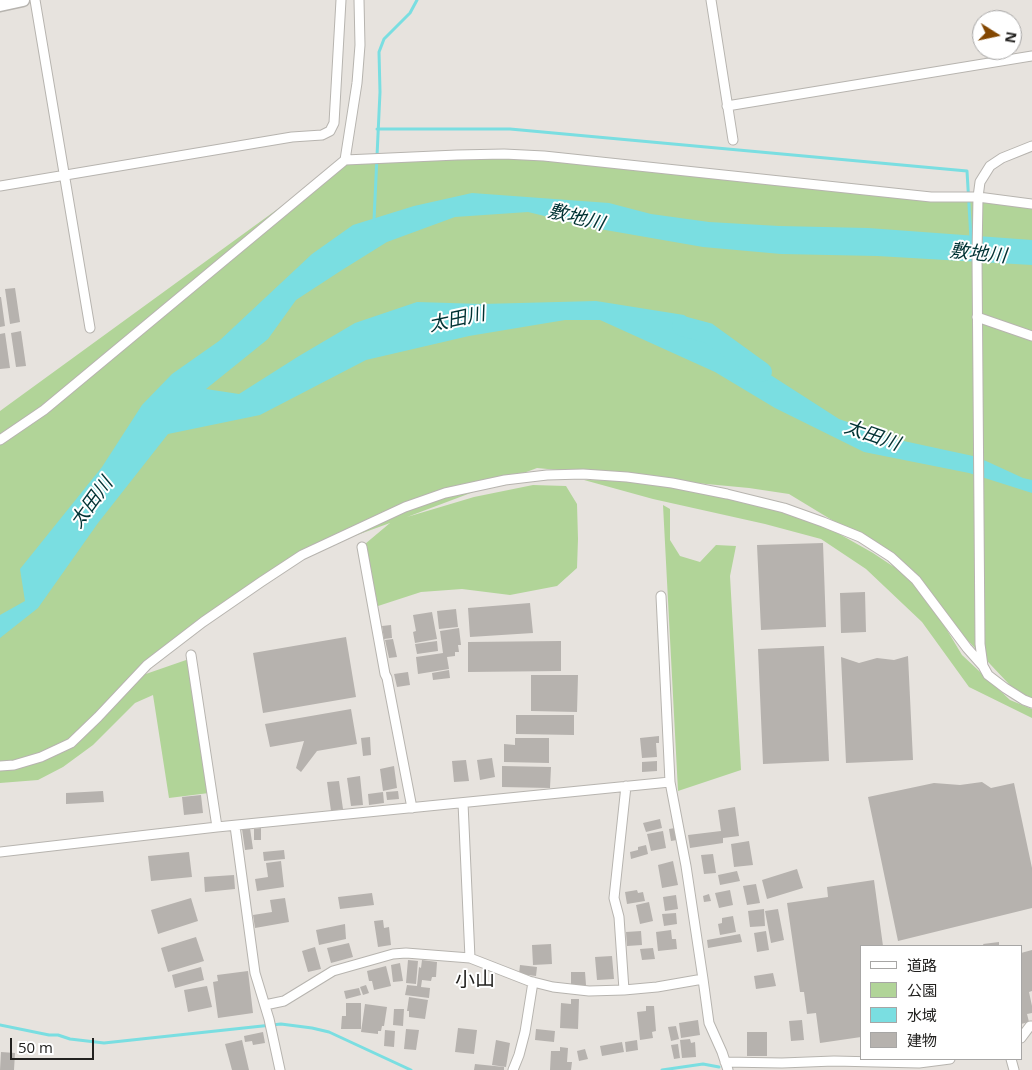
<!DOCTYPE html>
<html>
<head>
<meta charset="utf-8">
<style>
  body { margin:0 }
  #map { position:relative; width:1032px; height:1070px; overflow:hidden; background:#e7e3de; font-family:"Open Sans","Noto Sans JP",sans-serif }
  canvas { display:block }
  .legend { position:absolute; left:860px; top:945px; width:162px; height:115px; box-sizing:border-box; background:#fff; border:1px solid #a7a6a5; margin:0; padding:6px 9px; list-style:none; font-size:15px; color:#22211f }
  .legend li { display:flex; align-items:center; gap:10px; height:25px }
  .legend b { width:25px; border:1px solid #a7a6a5 }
  .north { position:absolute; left:972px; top:10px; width:50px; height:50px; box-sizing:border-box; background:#fff; border:1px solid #a7a6a5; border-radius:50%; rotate:100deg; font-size:14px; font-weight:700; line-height:20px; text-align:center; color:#22211f }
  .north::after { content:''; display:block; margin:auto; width:18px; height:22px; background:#834701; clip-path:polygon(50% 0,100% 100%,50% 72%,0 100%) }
  .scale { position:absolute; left:10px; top:1038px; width:84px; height:22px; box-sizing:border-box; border:2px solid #22211f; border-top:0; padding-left:6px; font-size:15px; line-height:18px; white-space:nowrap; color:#22211f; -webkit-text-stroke:4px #fff; paint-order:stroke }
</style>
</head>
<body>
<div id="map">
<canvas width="1032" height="1070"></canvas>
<ul class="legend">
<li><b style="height:6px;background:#fff"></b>道路</li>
<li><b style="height:14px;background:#b1d498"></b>公園</li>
<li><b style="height:14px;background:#7adee1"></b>水域</li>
<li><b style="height:14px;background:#b6b2ae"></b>建物</li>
</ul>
<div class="north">N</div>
<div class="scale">50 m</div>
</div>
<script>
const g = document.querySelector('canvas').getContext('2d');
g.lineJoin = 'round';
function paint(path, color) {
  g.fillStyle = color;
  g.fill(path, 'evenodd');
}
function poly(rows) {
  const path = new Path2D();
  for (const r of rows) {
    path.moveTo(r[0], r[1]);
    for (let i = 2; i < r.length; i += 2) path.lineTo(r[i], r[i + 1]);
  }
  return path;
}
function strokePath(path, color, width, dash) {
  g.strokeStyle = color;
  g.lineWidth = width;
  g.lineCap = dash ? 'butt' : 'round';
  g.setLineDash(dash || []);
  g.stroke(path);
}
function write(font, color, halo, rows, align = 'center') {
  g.font = font + ' "Open Sans","Noto Sans JP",sans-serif';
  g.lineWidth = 4;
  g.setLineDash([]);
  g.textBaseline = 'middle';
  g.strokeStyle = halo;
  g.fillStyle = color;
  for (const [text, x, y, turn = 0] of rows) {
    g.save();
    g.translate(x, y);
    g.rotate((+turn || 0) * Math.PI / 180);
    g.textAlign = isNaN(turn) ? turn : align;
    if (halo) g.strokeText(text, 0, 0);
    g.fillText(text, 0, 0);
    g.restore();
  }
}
const green = poly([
  [537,155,1032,204,1032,703,1024,700,940,611,932,605,962,655,1010,700,1032,709,1032,718,969,687,922,622,866,569,821,539,765,524,653,499,584,480,658,481,811,518,873,553,894,567,873,545,789,494,749,488,537,468,407,517,474,497,533,485,566,486,577,504,578,539,577,568,557,586,510,595,462,589,421,592,378,606,365,544,390,523,302,555,166,650,140,676,189,659,209,793,169,798,153,695,135,703,93,745,63,767,38,780,0,783,0,765,45,753,0,763,0,411,345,160],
  [663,505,670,509,670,540,680,556,700,562,716,545,736,546,730,576,741,770,678,791]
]);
const water = poly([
  [472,193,609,203,651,214,709,222,779,226,868,228,1032,240,1032,265,877,256,781,254,703,247,594,228,528,212,455,217,387,242,342,270,296,300,268,339,206,389,239,394,299,356,355,323,417,302,482,304,596,301,684,315,741,356,839,419,899,440,973,456,986,461,1023,478,1032,480,1032,493,969,473,864,452,775,408,715,372,600,320,565,320,469,336,366,360,260,415,168,434,98,523,38,608,0,638,0,615,25,601,20,569,102,467,142,405,172,374,219,341,312,254,353,225,414,206]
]);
const stream = poly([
  [377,129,510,129,967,171,971,239],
  [374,220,380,92,379,52,384,39,410,13,417,0],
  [0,1025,49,1035,58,1035,70,1039,104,1043,281,1024,312,1028,329,1032,411,1070],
  [662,1070,703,1064,719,1067]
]);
const river = poly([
  [682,326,708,333,762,372]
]);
const building = poly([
  [15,288,20,322,10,324,5,289],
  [0,297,1,297,5,326,0,327],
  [21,331,26,366,16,367,11,333],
  [5,333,10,368,0,369,0,334],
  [823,543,826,627,761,630,757,545],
  [865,592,866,632,841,633,840,593],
  [530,603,533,633,470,637,468,608],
  [456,609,458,627,439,629,437,611],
  [432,612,437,639,415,643,413,632,416,631,413,615],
  [391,625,392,638,384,639,382,626],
  [459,628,461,645,458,645,459,652,455,652,455,656,447,657,449,669,418,674,416,657,443,653,440,631],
  [346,637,356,697,263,713,253,653],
  [393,639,397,657,389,658,385,640],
  [437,641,438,651,417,654,415,644],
  [561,641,561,671,468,672,468,642],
  [824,646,829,761,763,764,758,649],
  [908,656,913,760,846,763,841,657,859,663,877,658,894,660],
  [449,670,450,678,433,680,432,673],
  [408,672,410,685,397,687,394,674],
  [531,675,578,675,577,712,531,711],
  [351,709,357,744,317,751,301,772,296,768,304,741,270,747,265,724],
  [516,715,574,715,574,735,516,734],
  [659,736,659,743,656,743,657,757,642,758,640,738],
  [370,737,371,755,363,756,361,738],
  [515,738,549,738,549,763,504,762,504,744,515,745],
  [492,758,495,777,480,780,477,760],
  [466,760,469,781,454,782,452,761],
  [657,761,657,771,642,772,642,762],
  [394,766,397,788,383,791,380,769],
  [502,766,551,767,550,788,502,787],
  [360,776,363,805,351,806,347,778],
  [339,781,343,809,331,811,327,782],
  [982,782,991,788,1014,783,1032,868,1032,908,898,941,868,797,934,783,960,785],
  [103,791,104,802,66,804,66,793],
  [398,791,399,799,387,800,386,792],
  [383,792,384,803,369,805,368,794],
  [201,795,203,813,184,815,182,797],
  [735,807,739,836,723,838,723,843,690,848,688,835,721,831,718,810],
  [660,819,662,828,646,832,643,823],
  [250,828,253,849,245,850,242,829],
  [261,828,261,840,254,840,254,829],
  [675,828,677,840,671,841,669,829],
  [663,831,666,848,651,851,647,834],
  [749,841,753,865,734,867,731,844],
  [646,845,648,854,631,859,630,852,638,850,638,847],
  [284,850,285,859,264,861,263,852],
  [189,852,192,877,151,881,148,856],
  [713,854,716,873,704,874,701,855],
  [281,861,284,887,257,891,255,879,268,877,266,863],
  [673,861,678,885,662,888,658,865],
  [797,869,803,888,767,899,762,880],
  [737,871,740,881,720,885,718,875],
  [234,875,235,889,205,892,204,877],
  [874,880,883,946,861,946,861,1037,820,1043,816,1013,807,1014,804,992,800,992,787,903,828,897,827,887],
  [756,884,760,903,747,905,743,886],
  [637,890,638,893,643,892,645,901,627,904,625,892],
  [730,890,733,905,719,908,715,893],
  [372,893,374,905,340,909,338,897],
  [709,894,711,901,704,902,703,896],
  [676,895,678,909,665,911,663,897],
  [191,898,198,921,158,934,151,910],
  [285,898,289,922,255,928,253,915,272,912,270,900],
  [649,902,653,921,640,924,636,905],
  [764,909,765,926,750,927,748,911],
  [778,909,784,940,771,943,765,911],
  [676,913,677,924,664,926,662,914],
  [733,916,736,932,720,935,718,924,722,923,722,918],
  [383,920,384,928,389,927,391,945,378,947,374,921],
  [345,924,346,939,319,945,316,930],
  [671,930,672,939,676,939,677,949,658,951,656,932],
  [641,931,642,945,627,946,626,932],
  [766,931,769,950,757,952,754,933],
  [740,934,742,942,708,948,707,940],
  [196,937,204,961,168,972,161,948],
  [999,942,999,946,984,946,983,944],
  [349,943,353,957,331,963,327,948],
  [551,944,552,964,533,965,532,945],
  [315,947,321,969,308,972,302,951],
  [653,948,655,959,642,960,640,949],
  [1032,950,1032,991,1029,992,1032,1006,1032,1013,1027,1014,1029,1022,1021,1024,1021,953],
  [612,956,614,979,597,980,595,957],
  [408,960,418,961,416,984,406,983],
  [422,960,437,962,436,977,432,977,431,981,422,980,421,987,430,988,429,998,405,995,407,985,417,986,419,967,421,968],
  [400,963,403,981,393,982,391,965],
  [520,965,537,967,536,976,519,974],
  [386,966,391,986,374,990,372,981,369,981,367,971],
  [201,967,204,980,175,988,172,975],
  [248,971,253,1013,218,1018,213,982,218,981,217,975],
  [571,972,585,972,586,985,571,985],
  [773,973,776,986,756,989,754,976],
  [366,985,369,993,363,995,360,987],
  [207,986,212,1007,188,1012,184,990],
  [359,988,361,995,346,999,344,991],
  [409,997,428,1000,425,1019,409,1017,409,1011,407,1011],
  [571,999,579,999,578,1029,560,1028,561,1003,571,1004],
  [346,1003,361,1003,361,1029,341,1029,342,1016,346,1016],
  [365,1004,387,1007,384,1026,382,1026,381,1031,378,1031,378,1034,361,1032],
  [646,1006,654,1006,656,1031,652,1032,653,1038,640,1040,637,1012,646,1011],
  [394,1009,404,1009,403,1026,393,1025],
  [698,1020,700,1035,681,1038,679,1023],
  [802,1020,804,1040,791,1041,789,1021],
  [676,1026,679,1039,671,1041,668,1027],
  [458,1028,477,1030,474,1054,455,1052],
  [406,1029,419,1030,416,1050,404,1049],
  [536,1029,555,1031,554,1042,535,1040],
  [385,1030,395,1031,394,1047,384,1046],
  [263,1032,265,1043,253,1045,252,1041,245,1042,244,1036],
  [747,1032,767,1032,767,1056,747,1056],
  [690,1039,691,1043,695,1042,696,1057,682,1058,680,1040],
  [242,1040,249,1070,232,1070,225,1044],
  [496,1040,510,1043,506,1067,492,1065],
  [637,1040,638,1050,626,1052,625,1042],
  [622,1042,624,1052,602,1056,600,1046],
  [678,1044,680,1058,674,1059,671,1045],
  [560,1047,568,1048,567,1062,572,1062,571,1070,550,1070,551,1051,560,1051],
  [585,1049,588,1059,579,1061,577,1051],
  [1,1052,15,1053,14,1070,0,1070],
  [475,1064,504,1067,504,1070,474,1070]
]);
const street = poly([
  [35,0,90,328],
  [711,0,733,140],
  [727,106,1032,56],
  [1032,146,1002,158,990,166,980,182,978,197,977,256,980,644,983,666,988,675,1005,688,1024,700,1032,703],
  [345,160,357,83,360,45,359,0],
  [0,186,292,137,322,135,330,131,334,123,341,0],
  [977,317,1032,336],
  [0,440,44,410,345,160,457,155,504,154,544,156,931,197,978,197,1032,204],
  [362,547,385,674,387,678,412,808],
  [661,596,670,782,686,866,703,979,709,1023,722,1052,728,1070],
  [191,655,217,827],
  [0,766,14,765,41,757,71,743,98,717,147,665,203,622,261,582,302,555,405,507,445,493,505,480,547,475,583,474,627,477,672,483,727,494,784,508,823,522,860,537,891,557,916,580,967,648,983,666],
  [463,803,470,958],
  [235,826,255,973,269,1019,280,1070],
  [0,852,217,827,670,782],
  [624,990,619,917,614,898,626,786],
  [265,1005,284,1001,333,971,393,954,406,953,470,958,529,981,553,987,589,991,624,990,657,987,703,979],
  [1021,1038,1030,1026,1032,1026],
  [1011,1059,1014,1070],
  [725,1062,782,1063,834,1061,919,1063,950,1059],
  [513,1070,519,1055,525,1032,533,982]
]);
const secondary = poly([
  [0,5,23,0]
]);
const waterNames = [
  ["敷地川",576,218,14],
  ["敷地川",978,254,6],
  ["太田川",457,320,-12],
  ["太田川",872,436,19],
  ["太田川",92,503,-54]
];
const quarterNames = [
  ["小山",475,980]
];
paint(green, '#b1d498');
paint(water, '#7adee1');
strokePath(stream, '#7adee1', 3);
strokePath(river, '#7adee1', 20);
paint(building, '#b6b2ae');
strokePath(street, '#b7b4af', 11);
strokePath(secondary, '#b7b4af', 15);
strokePath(street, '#fff', 9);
strokePath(secondary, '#fff', 12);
write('italic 19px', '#003233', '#fff', waterNames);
write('20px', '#22211f', '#fff', quarterNames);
</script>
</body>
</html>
